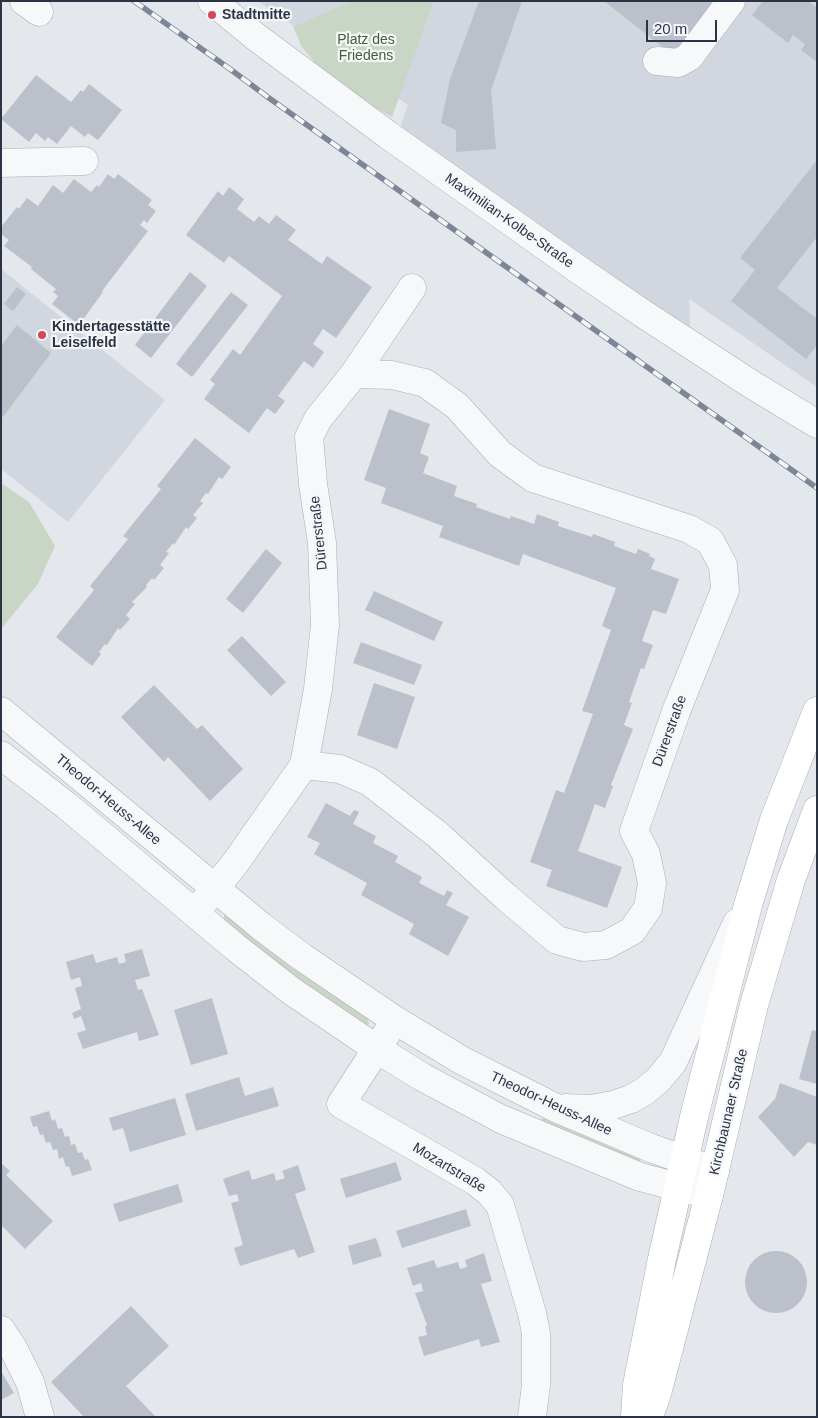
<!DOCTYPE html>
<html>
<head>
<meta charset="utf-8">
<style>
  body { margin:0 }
  #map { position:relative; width:818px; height:1418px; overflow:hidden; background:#e4e7ec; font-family:Helvetica,sans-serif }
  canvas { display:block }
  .frame { position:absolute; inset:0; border:2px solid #2b3445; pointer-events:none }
  .scale { position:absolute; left:646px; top:20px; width:71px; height:22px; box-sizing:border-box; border:2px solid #2b3445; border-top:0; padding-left:6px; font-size:15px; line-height:18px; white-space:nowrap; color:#2b3445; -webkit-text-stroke:4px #f4f6f9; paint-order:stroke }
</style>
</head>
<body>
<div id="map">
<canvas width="818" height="1418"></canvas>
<div class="frame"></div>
<div class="scale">20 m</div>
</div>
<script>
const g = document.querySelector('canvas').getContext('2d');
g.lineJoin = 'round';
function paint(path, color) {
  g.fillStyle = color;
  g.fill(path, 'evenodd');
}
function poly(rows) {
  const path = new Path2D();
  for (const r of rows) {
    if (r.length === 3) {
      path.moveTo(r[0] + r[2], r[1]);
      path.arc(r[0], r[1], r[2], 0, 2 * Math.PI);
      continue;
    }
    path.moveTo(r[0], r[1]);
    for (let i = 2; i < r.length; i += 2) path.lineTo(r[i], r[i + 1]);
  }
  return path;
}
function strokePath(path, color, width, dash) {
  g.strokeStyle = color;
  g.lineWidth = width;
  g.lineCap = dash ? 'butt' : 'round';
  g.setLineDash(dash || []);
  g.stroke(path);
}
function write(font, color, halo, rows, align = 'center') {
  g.font = font + ' Helvetica,sans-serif';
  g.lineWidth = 4.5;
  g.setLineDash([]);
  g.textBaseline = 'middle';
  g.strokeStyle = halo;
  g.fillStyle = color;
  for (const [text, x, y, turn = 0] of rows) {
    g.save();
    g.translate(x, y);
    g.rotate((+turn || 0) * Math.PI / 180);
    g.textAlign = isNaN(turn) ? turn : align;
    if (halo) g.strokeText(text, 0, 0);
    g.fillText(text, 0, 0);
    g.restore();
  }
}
const built = poly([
  [258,1,817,1,817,387,689,299,691,341,397,136,408,105],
  [1,269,165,400,68,522,1,469]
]);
const green = poly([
  [353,1,434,1,392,117,334,86,302,47,293,27],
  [1,483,29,502,55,546,38,584,1,629],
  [226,913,364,1014,368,1019,369,1024,364,1027,230,930,224,920,224,916],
  [542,1118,599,1134,644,1151,638,1167,540,1123]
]);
const building = poly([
  [479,1,522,1,491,90,496,149,456,152,456,130,441,123,450,79],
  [604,1,721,1,678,59],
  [763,1,808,1,817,8,817,62,801,50,805,44,793,35,788,43,752,15],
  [36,75,71,102,81,90,83,92,89,84,122,110,98,140,88,133,85,137,71,126,57,144,48,137,45,141,36,133,29,142,1,119],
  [817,160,817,237,777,288,817,319,817,345,806,359,731,301,755,270,740,258],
  [108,174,114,179,118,174,152,200,148,205,156,211,147,223,144,220,140,225,148,231,102,291,103,292,79,325,52,304,58,296,53,292,56,289,31,269,32,267,4,246,9,240,1,234,1,227,17,207,19,209,27,198,38,206,53,185,63,193,74,179,91,192,97,185,99,187],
  [229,187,244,199,237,209,254,222,259,216,269,224,276,215,296,230,288,240,322,264,327,256,372,287,336,338,323,329,313,344,324,352,313,368,304,361,278,396,285,401,275,414,267,408,249,433,204,399,215,384,210,380,233,349,240,355,282,296,229,256,224,263,186,235,218,191,223,196],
  [190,272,207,286,151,358,135,345],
  [17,287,26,294,13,311,4,304],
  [231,292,248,305,192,377,176,364],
  [17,325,51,353,3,417,1,416,1,346],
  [389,409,430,424,420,453,429,457,423,473,457,486,454,496,477,504,476,507,510,519,511,516,534,524,537,514,559,522,558,526,592,537,593,534,615,542,614,546,636,554,638,549,650,554,649,556,655,559,651,569,679,579,666,614,653,610,642,641,653,645,644,669,641,668,629,702,632,703,624,725,633,729,611,785,613,786,605,808,595,804,578,851,622,867,607,908,546,886,552,870,530,862,556,790,564,793,593,714,582,711,611,630,602,626,616,588,523,554,519,566,439,537,443,526,381,503,386,488,364,480],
  [195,438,231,467,222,479,219,477,208,494,206,493,200,501,203,503,193,515,197,518,188,529,186,527,174,545,173,543,166,552,169,553,160,565,164,568,154,580,152,578,146,585,147,587,132,602,135,604,126,615,130,619,120,630,118,628,107,645,105,644,99,652,101,654,92,666,56,637,94,590,90,586,128,539,123,536,161,489,157,486],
  [266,549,282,563,243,613,226,599],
  [374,591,443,622,434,641,365,610],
  [242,636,286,682,271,696,227,650],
  [361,642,422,665,414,685,353,663],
  [374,683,415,697,397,749,357,735],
  [154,685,197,729,202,725,243,769,210,801,168,757,164,762,121,717],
  [326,803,350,816,354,810,359,812,353,824,376,836,373,843,398,856,395,862,422,877,419,883,444,896,447,890,453,893,446,905,469,917,448,956,409,934,414,924,361,895,367,883,314,854,320,843,307,837],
  [142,949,150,976,135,980,138,990,142,989,159,1035,139,1041,137,1032,83,1049,77,1033,86,1030,81,1016,74,1019,72,1013,81,1009,75,988,82,986,80,977,71,980,66,962,93,954,96,963,117,957,119,964,126,962,124,954],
  [212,998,228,1054,191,1065,174,1010],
  [812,1030,817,1031,817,1084,799,1079],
  [239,1077,245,1096,273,1087,279,1106,196,1131,185,1094],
  [780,1083,817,1097,817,1145,808,1142,794,1157,758,1117,775,1099],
  [175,1098,186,1135,130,1152,123,1128,113,1131,109,1118],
  [49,1111,52,1121,55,1119,58,1129,62,1128,65,1137,69,1136,71,1145,75,1144,78,1153,82,1152,85,1160,88,1159,92,1170,72,1176,69,1166,66,1167,63,1157,59,1159,57,1149,53,1150,50,1142,46,1143,43,1134,40,1135,37,1126,33,1127,30,1117],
  [396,1162,402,1180,346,1198,340,1179],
  [1,1163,10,1171,6,1175,53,1221,25,1249,1,1225],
  [298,1165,306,1190,295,1194,315,1252,298,1258,294,1249,240,1266,234,1248,243,1245,231,1203,239,1201,237,1194,229,1196,223,1179,249,1170,252,1180,274,1173,276,1181,285,1178,282,1171],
  [178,1184,183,1202,119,1222,113,1204],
  [466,1209,471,1226,402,1248,396,1231],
  [376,1238,382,1256,353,1265,348,1246],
  [776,1282,31],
  [484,1253,492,1281,481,1284,500,1342,481,1347,479,1339,424,1356,418,1337,427,1335,425,1326,427,1325,415,1293,423,1291,421,1283,413,1286,407,1268,434,1260,437,1268,458,1262,460,1269,467,1267,465,1260],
  [131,1306,169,1346,126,1386,156,1417,84,1417,51,1382],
  [1,1371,14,1393,1,1400]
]);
const street = poly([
  [24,1,39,12],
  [212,1,256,37,388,135,579,270,642,313,751,384,817,424],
  [657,61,678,63,689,57,731,1],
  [1,163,84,161],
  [1,711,262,927,302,957,395,1020,461,1060,556,1108,651,1148,715,1171],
  [1,755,67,806,235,947,290,990,377,1049,422,1077,501,1119,640,1177,709,1195],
  [304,765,340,769,370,782,438,835,506,897,557,940,583,947,606,945,632,931,648,908,652,883,646,854,634,831,677,709,725,590,723,565,710,541,689,529,533,478,500,454,457,406,425,383,392,375,354,374],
  [203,903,236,862,304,765,318,689,325,625,322,543,313,484,309,437,318,419,354,374,412,288],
  [387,1033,341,1104,475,1181,489,1192,500,1205,532,1313,536,1333,536,1385,532,1417],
  [565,1108,591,1109,613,1105,631,1099,645,1091,658,1080,673,1062,737,923],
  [1,1330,13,1348,30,1382,40,1417]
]);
const secondary = poly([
  [635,1417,637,1385,662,1259,694,1117,748,905,774,820,817,711],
  [649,1417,658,1390,709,1195,754,1005,791,880,817,810]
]);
const rail = poly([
  [134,1,230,69,269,98,817,488]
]);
const markers = [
  [212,15,5,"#d1495b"],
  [42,335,5,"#d1495b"]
];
const poiNames = [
  ["Stadtmitte",222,15],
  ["Kindertagesstätte",52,327],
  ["Leiselfeld",52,343]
];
const parkNames = [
  ["Platz des",366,40],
  ["Friedens",366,56]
];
const streetNames = [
  ["Maximilian-Kolbe-Straße",509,221,35],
  ["Dürerstraße",319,533,-96],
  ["Dürerstraße",670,731,-70],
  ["Theodor-Heuss-Allee",108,800,40],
  ["Theodor-Heuss-Allee",551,1104,25],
  ["Kirchbaunaer Straße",729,1112,-77],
  ["Mozartstraße",449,1168,31]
];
paint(built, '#d2d6de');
paint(green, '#c9d6c5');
paint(building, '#bbc0ca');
strokePath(street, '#a9aeb7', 29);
strokePath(secondary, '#a9aeb7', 29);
strokePath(street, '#f7f8fa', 28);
strokePath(secondary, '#fff', 28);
strokePath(rail, '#7d8696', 5.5);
strokePath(rail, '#f4f6f9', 4, [11]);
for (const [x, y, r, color] of markers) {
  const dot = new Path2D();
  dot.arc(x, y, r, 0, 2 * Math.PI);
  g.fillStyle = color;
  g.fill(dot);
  strokePath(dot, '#f4f6f9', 2);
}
write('bold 14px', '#2b3445', '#f4f6f9', poiNames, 'left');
write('14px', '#3f6138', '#f4f6f9', parkNames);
write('14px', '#2b3445', '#f4f6f9', streetNames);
</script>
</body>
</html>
